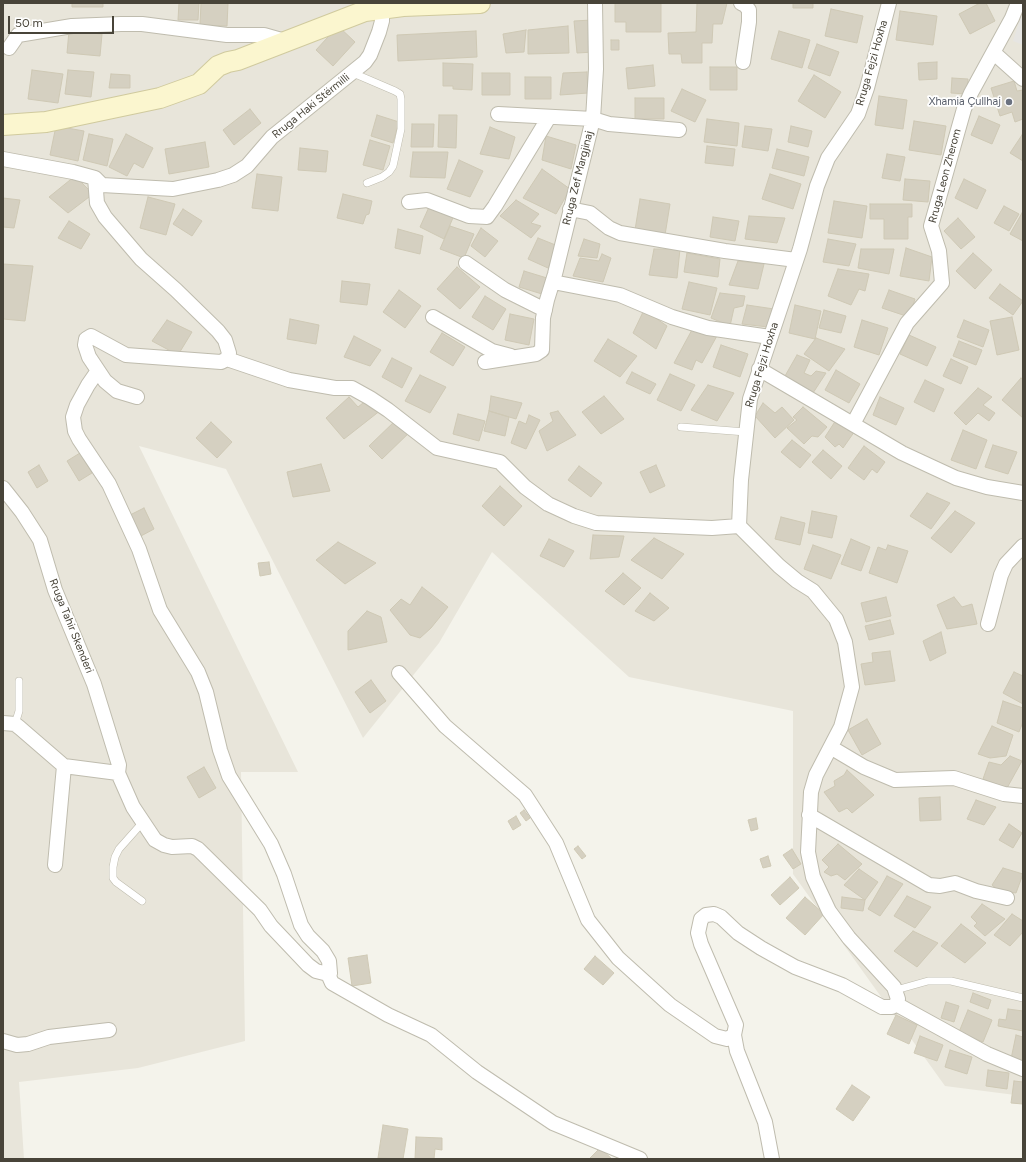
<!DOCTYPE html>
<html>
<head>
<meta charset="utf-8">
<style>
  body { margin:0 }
  #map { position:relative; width:1026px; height:1162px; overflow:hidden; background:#f4f3eb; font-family:Figtree,sans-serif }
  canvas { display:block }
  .frame { position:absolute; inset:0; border:4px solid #484439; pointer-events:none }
  .scale { position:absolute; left:8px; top:16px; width:106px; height:18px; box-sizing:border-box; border:2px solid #484439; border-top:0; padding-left:5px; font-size:12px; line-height:14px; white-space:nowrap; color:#484439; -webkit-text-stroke:3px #fff; paint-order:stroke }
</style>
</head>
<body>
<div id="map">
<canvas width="1026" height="1162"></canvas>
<div class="frame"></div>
<div class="scale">50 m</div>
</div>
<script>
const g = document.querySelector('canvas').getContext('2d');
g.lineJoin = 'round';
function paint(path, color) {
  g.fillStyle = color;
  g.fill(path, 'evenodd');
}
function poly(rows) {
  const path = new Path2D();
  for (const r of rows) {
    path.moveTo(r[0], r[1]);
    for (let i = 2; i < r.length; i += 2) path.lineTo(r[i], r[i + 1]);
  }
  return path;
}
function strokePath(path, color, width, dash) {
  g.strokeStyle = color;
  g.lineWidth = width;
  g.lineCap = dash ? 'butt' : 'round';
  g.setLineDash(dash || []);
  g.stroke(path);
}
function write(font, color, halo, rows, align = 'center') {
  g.font = font + ' Figtree,sans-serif';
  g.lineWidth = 3.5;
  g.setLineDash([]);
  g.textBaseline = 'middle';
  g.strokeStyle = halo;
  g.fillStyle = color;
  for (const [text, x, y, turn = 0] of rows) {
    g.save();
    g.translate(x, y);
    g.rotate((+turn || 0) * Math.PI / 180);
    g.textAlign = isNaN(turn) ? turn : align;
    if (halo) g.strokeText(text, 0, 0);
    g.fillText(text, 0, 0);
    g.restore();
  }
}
const residential = poly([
  [3,3,1023,3,1023,1096,945,1086,793,874,793,711,629,677,492,552,439,643,363,738,226,469,139,446,298,772,241,772,245,1041,138,1068,19,1082,24,1159,3,1159]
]);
const parking = poly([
  [1023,10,1023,45,1013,41]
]);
const building = poly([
  [72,3,103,3,103,7,72,7,72,3],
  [179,3,199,3,198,20,178,20,179,3],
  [201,3,228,3,227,26,200,25,201,3],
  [615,3,661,3,661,32,626,32,626,22,615,22,615,3],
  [697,3,727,3,722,24,713,24,712,43,702,43,702,63,682,63,681,54,669,54,668,33,696,32,697,3],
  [793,3,813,3,813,8,793,8,793,3],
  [980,3,986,3,995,21,970,34,959,14,980,3],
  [831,9,863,16,857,43,825,36,831,9],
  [900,11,937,16,933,45,896,40,900,11],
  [592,20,594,52,577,53,574,21,592,20],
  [338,26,355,42,333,66,316,50,338,26],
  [568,26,569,53,528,54,528,30,568,26],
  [526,30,524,52,506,53,503,34,526,30],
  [69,31,102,34,100,56,67,53,69,31],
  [476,31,477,57,398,61,397,35,476,31],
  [779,31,810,40,802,68,771,59,779,31],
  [611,40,619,40,619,50,611,50,611,40],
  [817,44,839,52,830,76,808,68,817,44],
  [937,62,937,79,919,80,918,63,937,62],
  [443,63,473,64,472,90,453,89,453,86,443,86,443,63],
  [653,65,655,86,628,89,626,68,653,65],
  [710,67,737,67,737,90,710,90,710,67],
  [32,70,63,74,58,103,28,99,32,70],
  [68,70,94,72,91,97,65,94,68,70],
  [587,72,588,93,560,95,563,73,587,72],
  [482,73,510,73,510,95,482,95,482,73],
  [111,74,130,75,130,88,109,88,111,74],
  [814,75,841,92,825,118,798,101,814,75],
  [525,77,551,77,551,99,525,99,525,77],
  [952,78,968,79,967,94,951,93,952,78],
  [1014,81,1017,91,1023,90,1023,119,1015,122,1012,112,1000,116,991,88,1014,81],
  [682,89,706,100,695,122,671,111,682,89],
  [879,96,907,100,903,129,875,125,879,96],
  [635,98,664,98,664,119,635,119,635,98],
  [250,109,261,123,234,145,223,130,250,109],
  [377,115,399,122,393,143,371,136,377,115],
  [439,115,457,115,456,148,438,147,439,115],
  [979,116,1000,125,992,144,971,135,979,116],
  [707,119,739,123,737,146,704,142,707,119],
  [914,121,946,126,941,155,909,150,914,121],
  [412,124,434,124,433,147,411,147,412,124],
  [56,126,84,131,78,161,50,155,56,126],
  [745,126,772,129,768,151,742,147,745,126],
  [791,126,812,131,808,147,788,142,791,126],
  [490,127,515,137,509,159,480,154,490,127],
  [89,134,113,139,107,166,83,160,89,134],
  [126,134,153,148,143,168,134,163,127,176,109,167,126,134],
  [1022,135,1023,136,1023,161,1010,153,1022,135],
  [546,136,576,145,571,169,542,160,546,136],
  [370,140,390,146,383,170,363,165,370,140],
  [205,142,209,167,169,174,165,149,205,142],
  [707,146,735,149,733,166,705,163,707,146],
  [300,148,328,151,326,172,298,170,300,148],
  [777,149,809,157,804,176,772,168,777,149],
  [413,152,448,152,445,178,410,177,413,152],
  [887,154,905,157,900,181,882,178,887,154],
  [459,160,483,171,470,197,447,189,459,160],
  [542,169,570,189,556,214,523,198,542,169],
  [257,174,282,177,278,211,252,208,257,174],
  [770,174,801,184,793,209,762,199,770,174],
  [75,176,93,194,68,213,49,197,75,176],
  [905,179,930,181,928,202,903,200,905,179],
  [964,179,986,190,977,209,955,198,964,179],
  [343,194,372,201,369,214,366,215,363,224,337,218,343,194],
  [148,197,175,204,166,235,140,228,148,197],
  [3,198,20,200,14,228,3,227,3,198],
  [640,199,670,204,665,235,635,230,640,199],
  [516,200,539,214,531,223,541,226,531,238,500,216,516,200],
  [834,201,867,206,862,238,828,233,834,201],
  [870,204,912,204,912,217,908,217,908,239,884,239,884,219,870,219,870,204],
  [1004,206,1019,214,1009,231,994,223,1004,206],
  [429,207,455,213,444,239,420,227,429,207],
  [183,209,202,221,192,236,173,224,183,209],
  [1022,213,1023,214,1023,241,1010,234,1022,213],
  [749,216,785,218,777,243,745,239,749,216],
  [713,217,739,221,735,241,710,237,713,217],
  [958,218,975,237,961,249,944,231,958,218],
  [69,221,90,234,81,249,58,238,69,221],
  [450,226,474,234,464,258,440,249,450,226],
  [481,228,498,241,485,257,471,246,481,228],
  [398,229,423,236,420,254,395,248,398,229],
  [538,238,558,246,548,268,528,259,538,238],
  [584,239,600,244,597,258,578,256,584,239],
  [828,239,856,244,849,266,823,262,828,239],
  [906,248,932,257,929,281,900,276,906,248],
  [654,249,680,249,677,278,649,275,654,249],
  [861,249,894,249,889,274,858,268,861,249],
  [687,253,720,259,718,277,684,272,687,253],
  [973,253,992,270,975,289,956,271,973,253],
  [602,254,611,258,603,282,573,276,580,258,599,261,602,254],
  [738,261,764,264,758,289,729,285,738,261],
  [3,264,33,266,25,321,3,319,3,264],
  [457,267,480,287,460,309,437,289,457,267],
  [838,269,869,274,865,291,859,289,851,305,828,296,838,269],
  [524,271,547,278,542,294,519,287,524,271],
  [342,281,370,284,367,305,340,302,342,281],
  [689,282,717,288,710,315,682,309,689,282],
  [1000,284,1023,301,1013,315,989,298,1000,284],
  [399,290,421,306,405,328,383,312,399,290],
  [889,290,915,299,909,317,882,308,889,290],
  [720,293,745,296,743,306,734,308,730,326,711,318,720,293],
  [485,296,506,309,493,330,472,317,485,296],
  [747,305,774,309,768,327,742,324,747,305],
  [795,305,821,311,815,339,789,333,795,305],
  [644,310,667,326,656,349,633,333,644,310],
  [824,310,846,316,841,333,819,328,824,310],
  [510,314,534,319,529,345,505,340,510,314],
  [1012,317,1019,350,997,355,990,321,1012,317],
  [290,319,319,325,316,344,287,339,290,319],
  [167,320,192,332,178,355,152,341,167,320],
  [862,320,888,328,879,355,854,347,862,320],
  [964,320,989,330,983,347,957,337,964,320],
  [693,328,718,334,702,363,696,360,692,370,674,363,693,328],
  [442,333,465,347,453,366,430,352,442,333],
  [909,335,936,347,927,366,900,354,909,335],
  [354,336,381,350,370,366,344,357,354,336],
  [816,338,845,349,829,371,804,354,816,338],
  [608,339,637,356,620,377,594,361,608,339],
  [959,341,982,350,976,365,953,356,959,341],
  [721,345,748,354,740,377,713,367,721,345],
  [797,355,810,360,804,373,811,376,816,371,826,373,813,393,785,376,797,355],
  [392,358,412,368,402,388,382,377,392,358],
  [951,359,968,367,961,384,943,376,951,359],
  [836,370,860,384,849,403,825,390,836,370],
  [632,372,656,384,650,394,626,383,632,372],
  [670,374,695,385,681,411,657,400,670,374],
  [420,375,446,387,430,413,405,401,420,375],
  [1021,378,1023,380,1023,418,1002,400,1021,378],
  [925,380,944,389,934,412,914,402,925,380],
  [708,385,734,393,717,421,691,410,708,385],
  [978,388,992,397,983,405,995,413,989,421,978,413,966,425,954,413,978,388],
  [491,396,522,403,516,419,489,411,491,396],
  [604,396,624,419,601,434,582,412,604,396],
  [349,397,358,407,368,399,381,410,344,439,326,418,349,397],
  [880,397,904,408,896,425,873,415,880,397],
  [763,403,775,413,782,407,794,420,775,438,755,416,763,403],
  [803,407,827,427,818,437,812,436,804,444,787,428,797,420,793,417,803,407],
  [489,411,509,417,505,436,484,431,489,411],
  [558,411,576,435,547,451,539,431,553,421,550,413,558,411],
  [458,414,485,421,479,441,453,434,458,414],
  [529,415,540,420,526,449,511,443,519,421,526,424,529,415],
  [836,420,857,428,843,448,839,444,835,447,825,437,836,420],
  [395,421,412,430,382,459,369,446,395,421],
  [211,422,232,442,217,458,196,438,211,422],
  [963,430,987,440,976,469,951,460,963,430],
  [792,440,811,455,800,468,781,452,792,440],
  [993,445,1017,452,1008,474,985,467,993,445],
  [864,446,885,462,877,473,872,469,864,480,848,468,864,446],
  [823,450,842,466,831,479,812,462,823,450],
  [80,453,92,473,79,481,67,461,80,453],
  [321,464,330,491,293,497,287,472,321,464],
  [39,465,48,481,37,488,28,472,39,465],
  [656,465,665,486,650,493,640,472,656,465],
  [579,466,602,483,591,497,568,480,579,466],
  [500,486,522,506,504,526,482,506,500,486],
  [927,493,950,503,931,529,910,516,927,493],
  [144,508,154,529,139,537,128,516,144,508],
  [812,511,837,516,832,538,808,533,812,511],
  [955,511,975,523,951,553,931,538,955,511],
  [781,517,805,523,800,545,775,539,781,517],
  [593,535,624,536,619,557,590,559,593,535],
  [654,538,684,554,662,579,631,560,654,538],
  [549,539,574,551,564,567,540,556,549,539],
  [851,539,870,547,861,571,841,564,851,539],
  [338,542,376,563,345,584,316,560,338,542],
  [813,545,841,555,831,579,804,569,813,545],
  [888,545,908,551,897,583,869,573,878,547,886,550,888,545],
  [269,562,271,574,260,576,258,563,269,562],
  [623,573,641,588,624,605,605,591,623,573],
  [422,587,448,607,431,628,420,638,410,635,390,610,401,599,410,605,422,587],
  [650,593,669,608,654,621,635,611,650,593],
  [886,597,891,616,866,622,861,603,886,597],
  [954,597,962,607,972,604,977,624,947,629,937,605,954,597],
  [367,611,381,617,387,642,348,650,348,631,367,611],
  [890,620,894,634,869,640,865,626,890,620],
  [941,632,946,653,930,661,923,641,941,632],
  [890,651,895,681,865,685,861,664,873,662,872,653,890,651],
  [1014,672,1023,676,1023,704,1003,693,1014,672],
  [371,680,386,701,370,713,355,692,371,680],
  [1003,701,1023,708,1023,722,1019,732,997,723,1003,701],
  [867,719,881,744,862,755,848,730,867,719],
  [992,726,1013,735,1006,756,990,758,978,754,992,726],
  [1010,756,1022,761,1007,788,983,779,989,762,1001,765,1010,756],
  [204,767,216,788,199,798,187,777,204,767],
  [847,770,874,795,852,813,847,808,839,812,824,792,835,786,834,781,844,775,847,770],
  [940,797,941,820,920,821,919,798,940,797],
  [976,800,996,807,984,825,967,819,976,800],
  [524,810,530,818,526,821,520,813,524,810],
  [516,816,521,825,513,830,508,821,516,816],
  [756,818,758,829,751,831,748,820,756,818],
  [1009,824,1022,833,1013,848,999,840,1009,824],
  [838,844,862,864,845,880,837,874,831,876,824,872,829,867,822,860,838,844],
  [578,846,586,856,582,859,574,849,578,846],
  [792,849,801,864,793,869,783,855,792,849],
  [768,856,771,866,763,868,760,859,768,856],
  [1003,868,1023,874,1016,893,998,890,992,885,1003,868],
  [859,869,878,882,865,900,844,885,859,869],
  [887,876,903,884,880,916,868,909,887,876],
  [790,877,799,888,780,905,771,895,790,877],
  [907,896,931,907,915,928,894,916,907,896],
  [805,897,824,914,805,935,786,918,805,897],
  [842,897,865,900,863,911,841,908,842,897],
  [982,904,1005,919,985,936,974,926,977,923,971,917,982,904],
  [1012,914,1023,921,1023,932,1010,946,994,935,1012,914],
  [961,924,986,943,965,963,941,946,961,924],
  [913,931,938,943,917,967,894,951,913,931],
  [367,955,371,983,352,986,348,958,367,955],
  [595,956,614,973,603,985,584,969,595,956],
  [973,993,991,1000,988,1009,970,1002,973,993],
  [946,1002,959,1006,954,1022,941,1018,946,1002],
  [1008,1009,1023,1011,1023,1031,998,1026,999,1019,1006,1020,1008,1009],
  [968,1010,992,1020,983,1042,959,1032,968,1010],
  [896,1015,917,1025,909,1044,887,1034,896,1015],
  [1016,1035,1023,1037,1023,1061,1011,1059,1016,1035],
  [920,1036,943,1045,937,1061,914,1053,920,1036],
  [950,1050,972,1057,967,1074,945,1067,950,1050],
  [988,1070,1009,1073,1007,1089,986,1086,988,1070],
  [1014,1081,1023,1082,1023,1104,1011,1103,1014,1081],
  [852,1085,870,1097,853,1121,836,1109,852,1085],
  [383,1125,408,1129,403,1159,378,1158,383,1125],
  [416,1137,442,1138,442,1150,435,1149,434,1159,415,1159,416,1137],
  [600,1148,612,1159,589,1159,600,1148]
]);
const lane = poly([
  [353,73,395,91,400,94,401,99,401,129,393,166,389,172,382,177,367,183],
  [681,427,746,432],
  [15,724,19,711,19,681],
  [142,901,116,882,113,878,113,867,115,857,119,849,143,822],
  [896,990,928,981,951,981,1023,998]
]);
const street = poly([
  [741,3,745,5,749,10,749,22,743,62],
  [9,48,18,35,72,26,121,24,142,24,227,35,264,35,285,41],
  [994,53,1023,79],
  [498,114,593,119,609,124,679,130],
  [3,159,73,172,95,178,102,185,173,189,218,180,233,175,247,166,272,137,365,62,370,55,379,32,382,21,382,9],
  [95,178,97,203,105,217,141,259,176,290,218,331,225,340,229,353,227,359],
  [409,202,427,200,469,216,487,217,495,206,549,117],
  [570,209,590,213,609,228,620,233,725,251,796,260],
  [466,263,505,290,545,310],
  [553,282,620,295,672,317,708,328,770,337],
  [433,317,492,351,511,356],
  [485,362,536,354,542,350,543,318,547,300,555,274,593,119,596,69,595,3],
  [759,369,902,453,956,478,987,487,1023,493],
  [97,372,88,385,77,405,73,417,75,431,79,439,109,484,139,549,160,610,198,672,206,692,220,750,229,776,271,844,284,874,301,925,308,936,323,951,329,961,330,973,328,974],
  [137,397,117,391,105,381,89,357,85,345,86,339,91,336,126,355,221,362,227,359,289,380,335,388,352,388,370,398,388,410,437,448,500,462,525,487,548,504,574,516,596,523,712,528,739,526],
  [853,424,907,323,942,283,939,251,931,226,964,109,971,93,1012,18,1018,3],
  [3,488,22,512,40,540,55,590,94,684,119,765,118,773],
  [988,624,1001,575,1006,564,1023,546],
  [399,673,445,726,525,795,556,843,588,920,618,958,670,1005,715,1036,727,1039,734,1035],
  [3,723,15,724,20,728,64,766,118,773],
  [832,748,864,767,895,780,954,778,1004,794,1023,796],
  [118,773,133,807,155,840,164,845,172,847,192,846,198,849,260,910,271,926,308,965,316,971,328,974],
  [809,815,929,885,940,886,955,883,976,891,1007,898],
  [55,865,64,766],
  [328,974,332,983,388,1015,431,1035,477,1072,553,1123,640,1159],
  [896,1004,987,1054,1023,1069],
  [3,1041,17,1045,28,1044,49,1037,109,1030],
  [772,1159,765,1122,737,1051,734,1035,736,1025,701,944,698,933,701,919,706,915,714,914,721,917,738,933,761,948,795,967,842,985,882,1007,892,1007,896,1004,898,999,894,987,849,938,829,911,813,877,808,852,811,792,816,775,841,727,852,687,845,642,836,619,813,591,797,581,779,566,739,526,741,480,750,399,800,249,817,186,828,158,858,114,867,88,889,3]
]);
const secondary = poly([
  [3,125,46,122,160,98,199,84,218,66,228,62,238,60,365,11,403,6,480,3]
]);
const markers = [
  [1009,102,4,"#6b7280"]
];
const streetNames = [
  ["Rruga Fejzi Hoxha",872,63,-74],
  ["Rruga Haki Stërmilli",311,106,-39],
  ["Rruga Leon Zherom",945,176,-75],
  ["Rruga Zef Margjinaj",578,178,-76],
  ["Rruga Fejzi Hoxha",762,365,-73],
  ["Rruga Tahir Skenderi",71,626,68]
];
const worshipNames = [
  ["Xhamia Çullhaj",1001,102]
];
paint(residential, '#e8e5da');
paint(parking, '#e6e5e2');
paint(building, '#d5d0c1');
strokePath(building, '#cfc9b5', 1);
strokePath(lane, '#bfbcae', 8);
strokePath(street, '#bfbcae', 16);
strokePath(secondary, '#d0ca9e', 22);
strokePath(lane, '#fff', 7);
strokePath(street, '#fff', 14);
strokePath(secondary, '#fbf6cf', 20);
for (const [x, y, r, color] of markers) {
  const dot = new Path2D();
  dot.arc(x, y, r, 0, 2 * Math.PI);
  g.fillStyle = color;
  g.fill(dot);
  strokePath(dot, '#fff', 1.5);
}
write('11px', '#484439', '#fff', streetNames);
write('11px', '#5b616d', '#fff', worshipNames, 'right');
</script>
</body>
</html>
